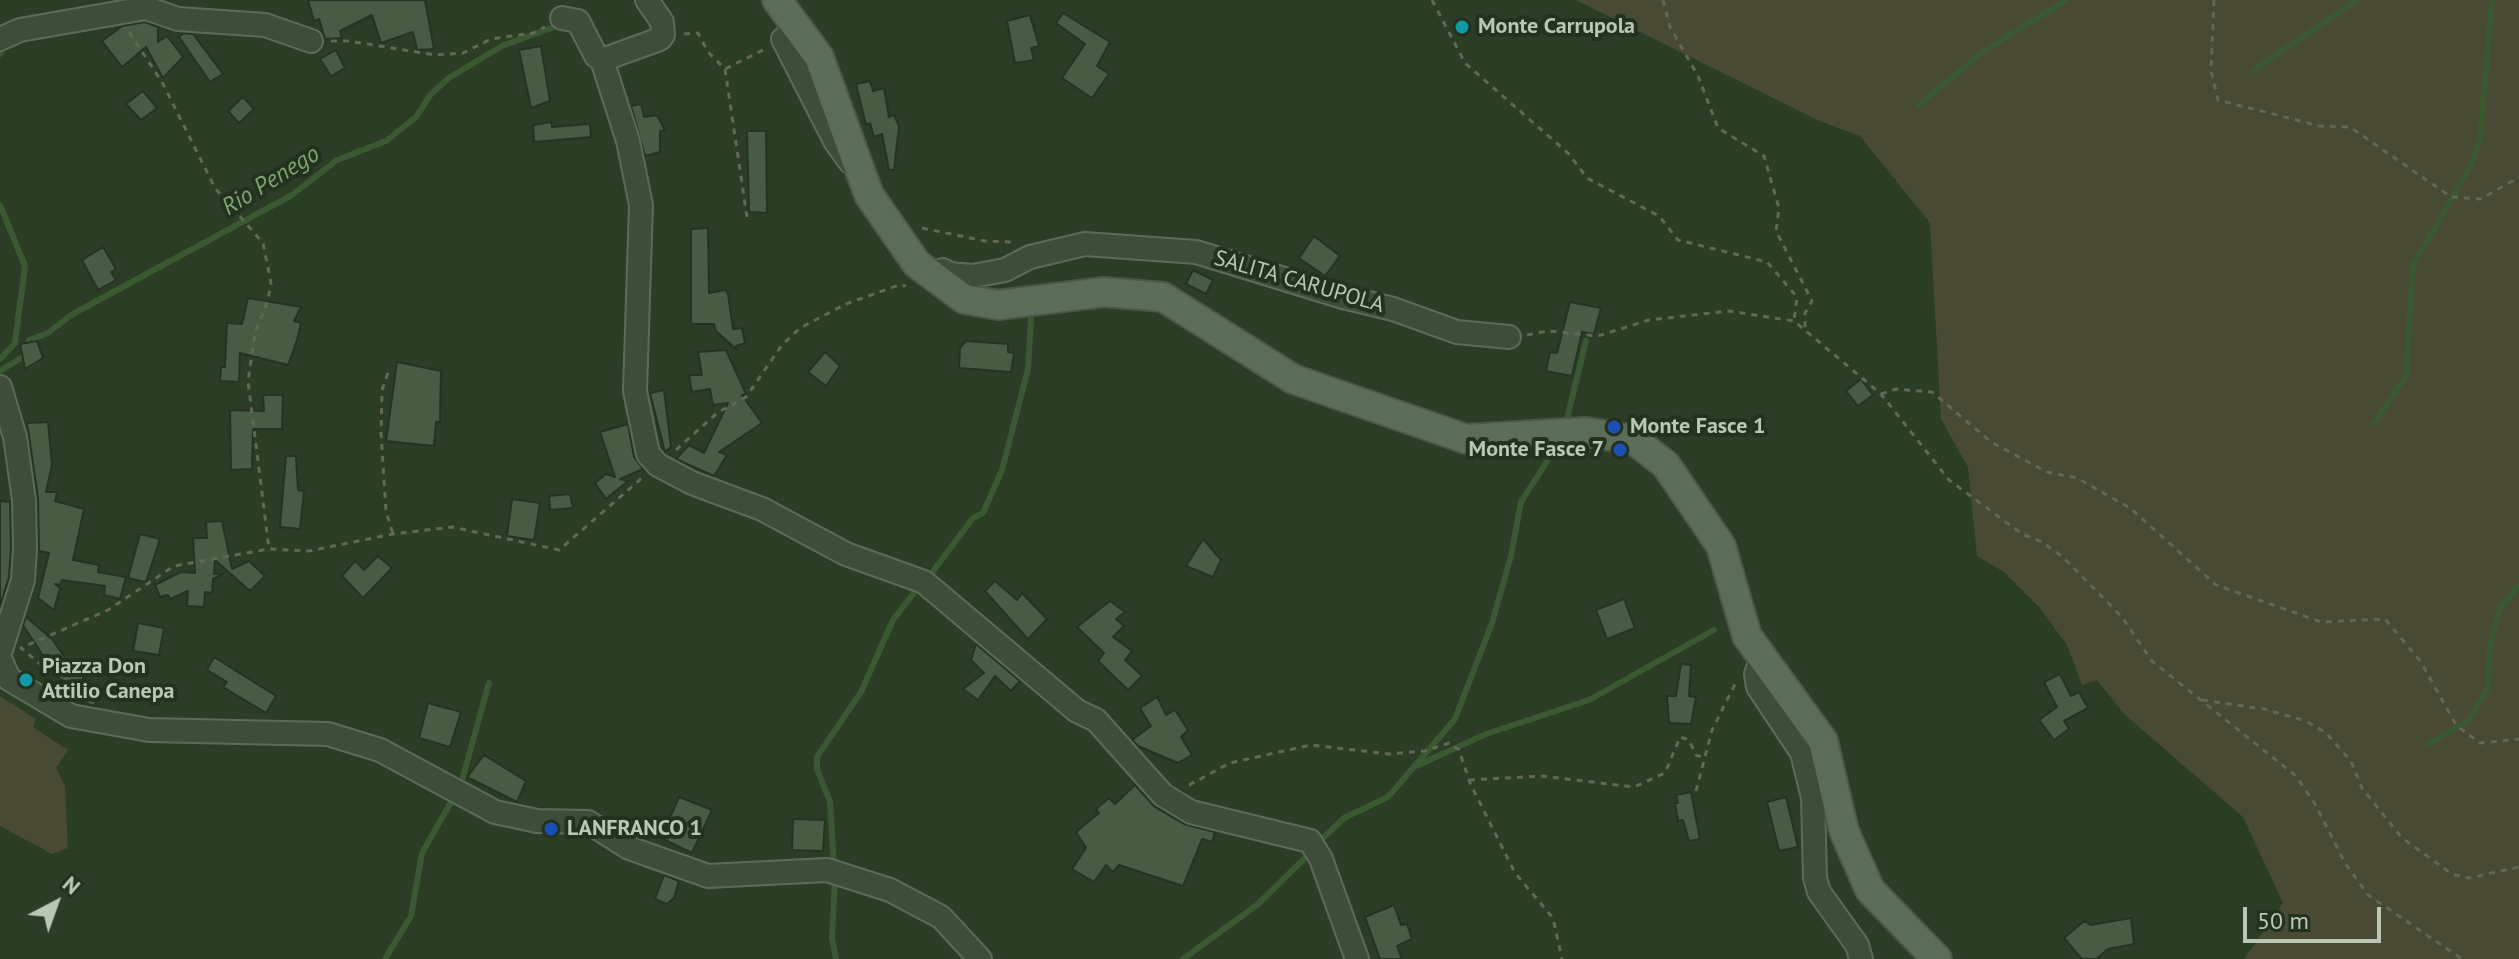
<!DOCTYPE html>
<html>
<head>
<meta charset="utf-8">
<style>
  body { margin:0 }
  #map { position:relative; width:2519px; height:959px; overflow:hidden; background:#2b3d25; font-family:"PT Sans",sans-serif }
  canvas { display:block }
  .north { position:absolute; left:16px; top:863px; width:80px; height:80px; -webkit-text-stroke:6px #23321e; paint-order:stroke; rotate:41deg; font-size:22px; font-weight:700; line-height:32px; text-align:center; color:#b9c8b5 }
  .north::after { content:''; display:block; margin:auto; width:28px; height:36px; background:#b9c8b5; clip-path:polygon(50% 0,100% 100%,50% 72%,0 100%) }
  .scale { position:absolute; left:2243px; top:907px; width:138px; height:36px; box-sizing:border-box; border:4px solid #b9c8b5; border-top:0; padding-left:10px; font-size:24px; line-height:28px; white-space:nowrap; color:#b9c8b5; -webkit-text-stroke:6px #23321e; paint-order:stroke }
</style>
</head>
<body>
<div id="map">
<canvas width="2519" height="959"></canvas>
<div class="north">N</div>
<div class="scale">50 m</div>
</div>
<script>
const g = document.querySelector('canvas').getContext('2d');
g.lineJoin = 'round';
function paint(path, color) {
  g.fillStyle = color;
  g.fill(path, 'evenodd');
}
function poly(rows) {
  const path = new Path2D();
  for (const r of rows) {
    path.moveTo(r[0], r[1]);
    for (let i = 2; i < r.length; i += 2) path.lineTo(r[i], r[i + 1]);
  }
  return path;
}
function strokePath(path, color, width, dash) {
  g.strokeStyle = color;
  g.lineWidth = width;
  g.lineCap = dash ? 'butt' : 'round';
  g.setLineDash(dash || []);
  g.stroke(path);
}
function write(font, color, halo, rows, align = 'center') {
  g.font = font + ' "PT Sans",sans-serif';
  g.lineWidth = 8;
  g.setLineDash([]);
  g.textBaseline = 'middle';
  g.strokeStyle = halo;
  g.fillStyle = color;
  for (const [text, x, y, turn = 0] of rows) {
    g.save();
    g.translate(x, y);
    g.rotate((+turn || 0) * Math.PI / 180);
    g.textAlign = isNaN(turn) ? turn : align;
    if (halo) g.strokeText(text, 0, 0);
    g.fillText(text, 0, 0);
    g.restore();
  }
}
const green = poly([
  [1576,0,2519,0,2519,959,2244,959,2283,903,2243,817,2124,714,2097,680,2082,685,2067,645,2039,607,2004,572,1977,556,1968,467,1941,419,1930,223,1860,136,1817,120],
  [0,696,36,719,33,727,68,750,56,768,65,786,68,848,52,854,0,826]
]);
const stream = poly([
  [0,54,2,50],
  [2254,70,2357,0],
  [1918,106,1981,53,2066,0],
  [0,205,25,266,15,343,0,359],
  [0,371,29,353,29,340,48,333,71,315,292,195,337,160,386,141,416,117,431,94,450,77,504,45,560,25],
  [2374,423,2406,376,2413,265,2471,165,2480,140,2492,0],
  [1565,427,1586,341],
  [928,578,973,518,983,513,1002,470,1028,369,1031,319],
  [2428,744,2468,721,2488,688,2490,645,2500,609,2519,585],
  [1416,766,1486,734,1589,700,1714,630],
  [461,784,489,683],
  [1318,843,1344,818,1388,797,1455,719,1492,623,1511,556,1521,502,1560,441],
  [834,866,830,802,817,769,817,757,861,692,893,620,920,585],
  [835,877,832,938,836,959],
  [385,959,411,916,422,853,454,797],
  [1183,959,1257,905,1311,852]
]);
const building = poly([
  [308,0,425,0,434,49,417,50,413,32,381,43,372,15,340,31,342,38,325,39,319,19,314,21,308,0],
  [1063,13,1110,42,1097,66,1109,74,1092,98,1062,78,1085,44,1056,23,1063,13],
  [1030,15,1039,46,1031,48,1034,60,1015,63,1007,21,1030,15],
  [145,22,158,27,158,42,167,36,183,57,163,78,146,47,122,67,102,41,122,26,145,22],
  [184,33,193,34,223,74,210,82,179,37,184,33],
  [541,46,550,101,531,108,519,50,541,46],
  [336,50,345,68,331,76,320,59,336,50],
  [870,81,873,91,884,88,889,117,894,115,899,126,894,170,889,170,882,134,874,137,870,123,866,125,856,84,870,81],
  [143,91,157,108,141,120,126,104,143,91],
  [243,97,254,109,239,123,228,111,243,97],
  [641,104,644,117,657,115,665,130,660,131,660,152,645,156,631,106,641,104],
  [551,122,552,127,590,124,591,137,534,142,533,125,551,122],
  [747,131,766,131,767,213,749,212,747,131],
  [708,228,709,293,725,290,728,294,733,329,742,328,745,343,736,346,737,350,716,331,714,324,691,324,691,229,708,228],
  [1314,236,1340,256,1325,276,1299,258,1314,236],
  [103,247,116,269,111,272,116,280,98,290,82,260,103,247],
  [1193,270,1213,280,1206,294,1186,284,1193,270],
  [248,298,301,307,294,321,301,323,297,340,288,365,240,353,239,382,220,381,221,367,225,367,227,323,242,324,248,298],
  [1570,302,1601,308,1594,334,1582,332,1572,376,1546,371,1550,352,1557,353,1570,302],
  [37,341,43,358,25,369,20,344,37,341],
  [966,341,1008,344,1008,352,1014,353,1011,372,959,368,960,348,966,341],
  [726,350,746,394,742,395,762,423,719,452,727,455,714,476,676,459,689,445,704,453,728,403,713,405,710,389,692,392,689,375,702,375,698,352,726,350],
  [825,352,840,366,826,386,808,372,825,352],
  [397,362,441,371,440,422,436,422,434,446,386,441,397,362],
  [1861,379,1873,395,1858,406,1846,391,1861,379],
  [664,390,671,447,665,452,650,393,664,390],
  [263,395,283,395,282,429,253,429,252,469,231,470,230,410,264,411,263,395],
  [48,422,52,465,46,492,57,492,55,501,84,509,73,560,99,565,98,572,126,577,120,599,104,595,105,586,62,580,60,585,55,584,60,588,54,610,38,598,49,553,39,551,38,498,27,423,48,422],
  [628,424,634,457,643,469,620,479,628,481,606,499,595,483,606,474,615,477,600,432,628,424],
  [286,456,296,456,298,490,304,491,300,529,280,527,286,456],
  [570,494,573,508,550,510,549,496,570,494],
  [512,499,540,503,534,540,507,536,512,499],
  [0,501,10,502,11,548,9,577,0,606,0,501],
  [222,521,232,569,249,561,265,576,250,591,215,560,214,574,223,574,213,579,212,593,205,592,204,607,187,606,188,591,170,599,168,595,160,597,155,585,181,572,195,573,193,538,207,538,206,522,222,521],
  [140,534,160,539,146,582,128,578,140,534],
  [1203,539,1221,560,1213,577,1186,566,1203,539],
  [378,556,392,568,363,598,342,576,355,561,364,570,378,556],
  [995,581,1017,600,1022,593,1047,619,1028,639,985,591,995,581],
  [1624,599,1635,628,1607,639,1596,610,1624,599],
  [1110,601,1125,612,1116,619,1124,626,1113,637,1132,651,1125,660,1142,676,1128,690,1098,661,1104,653,1077,627,1110,601],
  [26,617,53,640,73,670,87,664,82,683,99,688,95,706,77,701,80,690,57,677,23,625,26,617],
  [138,623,164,628,159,655,133,651,138,623],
  [976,644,1020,681,1011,691,995,676,978,700,963,689,984,673,971,660,976,644],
  [214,657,276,696,266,713,223,687,227,682,207,670,214,657],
  [1681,664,1691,665,1689,696,1696,697,1691,724,1669,723,1667,696,1676,696,1681,664],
  [2060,674,2071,696,2079,692,2088,708,2064,721,2069,729,2054,740,2039,720,2057,707,2044,682,2060,674],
  [1157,697,1166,715,1175,710,1188,730,1181,737,1192,755,1178,763,1138,746,1132,740,1151,726,1140,708,1157,697],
  [428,703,461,712,450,747,419,738,428,703],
  [484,755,526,781,517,802,467,777,484,755],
  [1135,785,1155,807,1184,824,1215,832,1212,842,1202,839,1183,886,1119,865,1113,872,1106,865,1094,882,1072,869,1086,848,1076,832,1099,813,1096,809,1109,798,1115,804,1135,785],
  [1691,792,1700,839,1689,841,1683,820,1678,821,1675,803,1678,803,1676,795,1691,792],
  [679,797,712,810,692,853,661,838,679,797],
  [1786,797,1798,847,1779,851,1767,802,1786,797],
  [793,819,825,820,823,851,792,850,793,819],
  [664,875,679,881,674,898,667,904,655,899,664,875],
  [1394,905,1401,925,1407,924,1412,939,1397,946,1402,959,1380,959,1365,917,1394,905],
  [2131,918,2134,944,2108,949,2096,959,2082,959,2064,938,2084,921,2091,925,2131,918]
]);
const path = poly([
  [1432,0,1465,63,1569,154,1587,178,1659,216,1678,240,1767,262,1797,297,1794,321],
  [1663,0,1670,27,1698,76,1718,128,1764,156,1779,208,1776,231,1812,301,1805,313,1805,330],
  [2214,0,2211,70,2218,100,2320,126,2350,127,2451,197,2481,199,2519,177],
  [129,32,162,82,215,188,263,243,271,283,268,300,255,333,248,381,269,549],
  [684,34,698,33,708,52,725,69,765,49],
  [331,41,349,41,435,55,463,53,491,39,533,33,545,27],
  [725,69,747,217],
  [922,228,985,241,1012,242],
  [1527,335,1548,331,1598,336,1649,320,1729,311,1794,321,1881,394,1949,480,2022,534,2042,542,2063,557,2122,617,2152,661,2296,776,2315,804,2345,863,2368,895,2462,959],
  [388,373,382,390,381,434,386,511,393,534],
  [1881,394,1896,389,1932,392,1991,442,2047,472,2077,478,2130,508,2216,585,2321,622,2385,619,2421,662,2456,725,2480,743,2519,739],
  [676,450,717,413,746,397,782,345,800,328,846,304,899,285,906,286],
  [42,675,46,669,21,648,108,610,174,566,269,549,309,551,393,534,452,527,559,550,642,478],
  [2202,700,2264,709,2306,721,2326,733,2351,761,2362,788,2402,838,2452,874,2469,878,2519,867],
  [1469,780,1542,776,1634,787,1665,773,1680,737,1689,740,1696,755,1702,757],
  [1189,785,1230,763,1311,745,1389,754,1425,751,1449,743,1459,750,1470,783,1515,873,1553,918,1562,959],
  [1696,791,1712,730,1736,682]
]);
const minor = poly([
  [647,0,662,22,663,35,660,39,602,60,628,141,641,205,635,391,648,454,658,465,692,483,762,509,846,554,924,582,1077,711,1096,720,1163,795,1191,812,1310,841,1321,859,1357,959],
  [562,18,578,21,596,56,602,60],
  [0,39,20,30,146,8,178,19,265,25,311,41],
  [783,39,835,141,850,162],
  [931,274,943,270,950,274,972,276,1005,270,1030,257,1085,244,1196,252,1343,297,1393,309,1457,332,1509,337],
  [0,387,15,437,24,500,25,548,23,580,0,653],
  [0,658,9,679,71,716,149,730,328,734,380,750,495,812,537,821,588,822,629,848,708,876,827,870,890,890,941,917,980,959],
  [1761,659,1756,674,1758,687,1802,753,1813,798,1815,878,1819,892,1857,945,1861,959]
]);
const major = poly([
  [777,0,819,57,869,195,917,264,964,299,998,305,1104,292,1163,297,1293,379,1466,439,1586,432,1634,440,1666,465,1721,546,1747,636,1823,741,1844,831,1870,890,1937,959]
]);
const markers = [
  [1462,27,8,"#0f9aa8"],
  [1614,427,8,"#1a4fb4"],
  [1620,450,8,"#1a4fb4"],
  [26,680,8,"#0f9aa8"],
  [551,829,8,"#1a4fb4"]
];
const poiNames = [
  ["Monte Carrupola",1478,27],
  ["Monte Fasce 1",1630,427],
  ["Monte Fasce 7",1604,450,"right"],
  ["Piazza Don",42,667],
  ["Attilio Canepa",42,692],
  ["LANFRANCO 1",567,829]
];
const streetNames = [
  ["SALITA CARUPOLA",1299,282,16]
];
const waterNames = [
  ["Rio Penego",271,181,-32]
];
paint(green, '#484a34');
strokePath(stream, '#3a5831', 6);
paint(building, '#475c42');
strokePath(building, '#253420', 2);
strokePath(minor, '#5c6b57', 26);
strokePath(major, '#4a5945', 32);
strokePath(path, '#616853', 3, [6, 6]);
strokePath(minor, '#3e4d39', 22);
strokePath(major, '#5c6d57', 28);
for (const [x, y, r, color] of markers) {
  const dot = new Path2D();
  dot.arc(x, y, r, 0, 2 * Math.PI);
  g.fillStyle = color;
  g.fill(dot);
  strokePath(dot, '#23321e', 3);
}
write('bold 22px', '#b9c8b5', '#23321e', poiNames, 'left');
write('22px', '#b9c8b5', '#23321e', streetNames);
write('italic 24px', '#7da570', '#23321e', waterNames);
</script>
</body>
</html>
